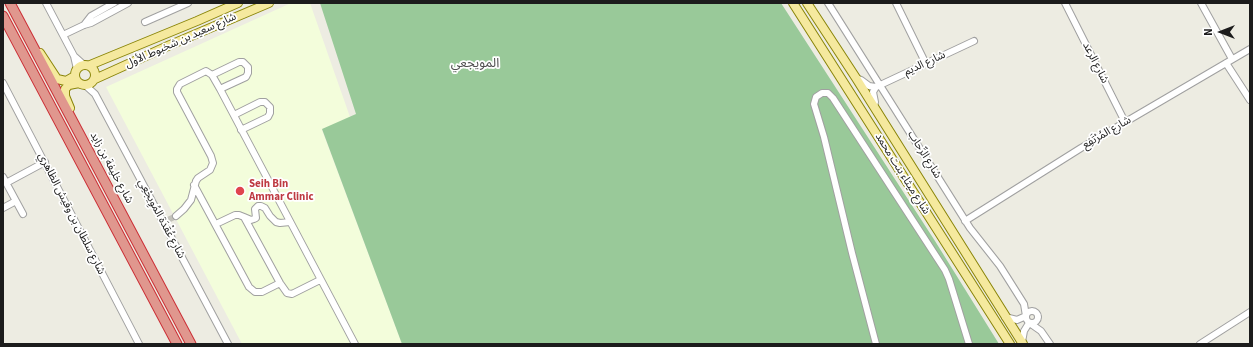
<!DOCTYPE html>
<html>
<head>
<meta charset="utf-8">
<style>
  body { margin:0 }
  #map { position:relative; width:1253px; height:347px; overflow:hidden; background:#edece2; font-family:"Source Sans 3",sans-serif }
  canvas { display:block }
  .frame { position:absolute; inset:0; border:4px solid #1c1c1c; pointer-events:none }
  .north { position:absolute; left:1201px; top:12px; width:40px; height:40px; -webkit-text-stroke:3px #fff; paint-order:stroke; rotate:270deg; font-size:11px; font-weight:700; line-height:16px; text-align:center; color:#1c1c1c }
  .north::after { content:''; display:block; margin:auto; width:14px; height:18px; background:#1c1c1c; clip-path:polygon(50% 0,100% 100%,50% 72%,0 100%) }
</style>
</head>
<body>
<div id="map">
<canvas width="1253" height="347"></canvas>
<div class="frame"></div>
<div class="north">N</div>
</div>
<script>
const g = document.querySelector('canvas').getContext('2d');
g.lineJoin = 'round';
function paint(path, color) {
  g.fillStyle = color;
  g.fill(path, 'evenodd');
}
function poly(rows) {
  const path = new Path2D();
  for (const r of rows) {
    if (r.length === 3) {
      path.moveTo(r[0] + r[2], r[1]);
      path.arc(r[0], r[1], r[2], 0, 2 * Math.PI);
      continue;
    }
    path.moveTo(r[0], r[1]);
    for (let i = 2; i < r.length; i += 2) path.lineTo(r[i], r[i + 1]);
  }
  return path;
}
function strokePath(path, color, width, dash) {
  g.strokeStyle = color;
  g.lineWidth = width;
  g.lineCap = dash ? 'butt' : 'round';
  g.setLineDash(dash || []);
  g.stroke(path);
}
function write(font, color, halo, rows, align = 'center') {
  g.font = font + ' "Source Sans 3","Noto Sans Arabic",sans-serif';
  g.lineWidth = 3.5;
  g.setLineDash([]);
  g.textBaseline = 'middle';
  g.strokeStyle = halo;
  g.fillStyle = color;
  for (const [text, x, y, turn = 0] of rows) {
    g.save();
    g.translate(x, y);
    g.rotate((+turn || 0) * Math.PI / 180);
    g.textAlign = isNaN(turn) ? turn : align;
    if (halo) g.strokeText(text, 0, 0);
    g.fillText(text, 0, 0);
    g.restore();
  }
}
const education = poly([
  [291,3,310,3,350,117,322,130,402,344,242,344,106,87]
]);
const forest = poly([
  [320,3,781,3,935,241,999,344,402,344,322,129,356,114]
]);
const minorTunnel = poly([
  [168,220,176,216]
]);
const minor = poly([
  [46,3,74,56,77,69],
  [828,3,970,228,1000,266,1024,304,1026,316],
  [896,3,926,64],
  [1065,3,1125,122],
  [1201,3,1232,59],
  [145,22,188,3],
  [84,25,91,16,114,3],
  [63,35,84,25,91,23,128,3],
  [74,56,84,65],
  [1226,63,1250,100],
  [212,75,239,62,243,62,248,67,248,73,246,77,220,89],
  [856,78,861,80,869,86,876,87,974,41],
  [3,83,139,344],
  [85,85,95,94,228,344],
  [874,107,875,102,873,92,876,87],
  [234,115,260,102,265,102,270,107,270,113,268,117,241,130],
  [3,177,23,214],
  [6,183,45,162],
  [194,185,249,287,255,292,262,292,280,283],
  [3,208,16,201],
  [176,216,184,209,191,200,196,181,198,178,210,170,213,163,211,156,177,92,177,89,180,84,206,71,212,75,220,89,355,344],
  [244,217,251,220,254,219,256,218,255,209,258,206,261,206,265,208,270,216,276,222,280,223,290,222],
  [965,221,1081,148,1250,49],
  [216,224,235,215,239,215,244,217,280,283,287,293,292,294,320,280],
  [1032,317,6],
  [1005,317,1017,320,1026,316],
  [1031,324,1041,331,1050,344],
  [1022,342,1024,331,1029,323],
  [876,344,852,253,824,137,814,104,816,97,822,93,828,93,833,98,945,270,949,279,969,344],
  [1200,344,1250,312]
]);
const major = poly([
  [793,3,1010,344],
  [807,3,856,78,1023,344],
  [40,53,57,79,66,81,73,77],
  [85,75,10],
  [90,65,197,21,238,3],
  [95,79,170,45,269,3],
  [70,108,65,96,65,89,69,85,79,83]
]);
const highway = poly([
  [10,3,191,344],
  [3,16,177,344]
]);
const markers = [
  [240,191,5,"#e0444e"]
];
const streetNames = [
  ["شارع سعيد بن شخبوط الأول",181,41,-24],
  ["شارع الرعد",1095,63,63],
  ["شارع الديم",925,64,-25],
  ["شارع المُرْتَفِع",1107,133,-30],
  ["شارع الرِّحاب",924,155,58],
  ["شارع خليفة بن زايد",111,168,62],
  ["شارع ميثاء بنت محمد",902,174,58],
  ["شارع سلطان بن وقيش الظاهري",71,214,63],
  ["شارع عُقْدَة المُوِيجْعِي",161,219,62]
];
const healthNames = [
  ["Seih Bin",249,185],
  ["Ammar Clinic",249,198]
];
const quarterNames = [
  ["المويجعي",475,64]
];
paint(education, '#f3fddb');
paint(forest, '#99c999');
strokePath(minorTunnel, '#c3c2ba', 6, [6, 3]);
strokePath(minor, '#a0a0a0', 8);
strokePath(major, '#8a8509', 10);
strokePath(highway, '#cb2f36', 11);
strokePath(minor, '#fff', 6);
strokePath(major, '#f5e99e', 8);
strokePath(highway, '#e0978e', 9);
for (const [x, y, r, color] of markers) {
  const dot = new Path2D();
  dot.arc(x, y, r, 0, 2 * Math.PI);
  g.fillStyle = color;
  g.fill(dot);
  strokePath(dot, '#fff', 1.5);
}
write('11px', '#1c1c1c', '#fff', streetNames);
write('bold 11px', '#be3a42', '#fff', healthNames, 'left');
write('13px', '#4f4f4f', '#fff', quarterNames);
</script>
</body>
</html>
